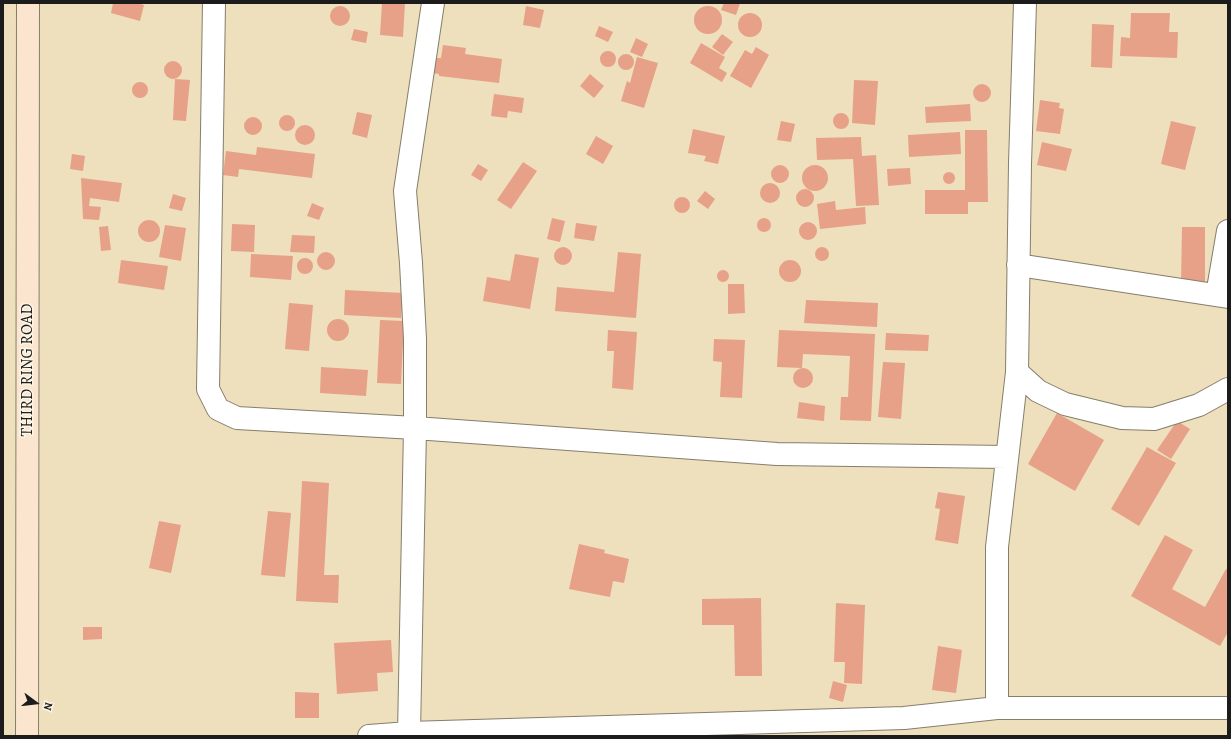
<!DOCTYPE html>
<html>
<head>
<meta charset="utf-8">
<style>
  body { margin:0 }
  #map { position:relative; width:1231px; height:739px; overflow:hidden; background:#eedfbd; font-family:Alegreya,serif }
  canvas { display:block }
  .frame { position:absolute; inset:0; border:4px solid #1c1c1c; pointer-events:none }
  .north { position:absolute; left:16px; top:683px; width:40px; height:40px; -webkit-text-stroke:3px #fcf5e5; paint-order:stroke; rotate:105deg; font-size:11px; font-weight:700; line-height:16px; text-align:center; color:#1c1c1c }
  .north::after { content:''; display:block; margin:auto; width:14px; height:18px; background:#1c1c1c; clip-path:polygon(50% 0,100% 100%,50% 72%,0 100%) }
</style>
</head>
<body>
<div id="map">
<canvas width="1231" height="739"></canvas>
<div class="frame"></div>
<div class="north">N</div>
</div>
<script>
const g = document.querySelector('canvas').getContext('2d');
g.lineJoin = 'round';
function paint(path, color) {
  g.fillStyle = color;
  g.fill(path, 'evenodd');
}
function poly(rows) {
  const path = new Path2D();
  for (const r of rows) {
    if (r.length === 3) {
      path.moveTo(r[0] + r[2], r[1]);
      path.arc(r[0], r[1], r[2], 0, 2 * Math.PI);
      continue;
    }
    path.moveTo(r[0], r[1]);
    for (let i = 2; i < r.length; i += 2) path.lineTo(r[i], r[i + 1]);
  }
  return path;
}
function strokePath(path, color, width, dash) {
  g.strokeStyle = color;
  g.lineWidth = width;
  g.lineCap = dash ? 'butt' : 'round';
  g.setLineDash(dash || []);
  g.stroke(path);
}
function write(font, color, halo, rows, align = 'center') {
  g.font = font + ' Alegreya,serif';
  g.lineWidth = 3;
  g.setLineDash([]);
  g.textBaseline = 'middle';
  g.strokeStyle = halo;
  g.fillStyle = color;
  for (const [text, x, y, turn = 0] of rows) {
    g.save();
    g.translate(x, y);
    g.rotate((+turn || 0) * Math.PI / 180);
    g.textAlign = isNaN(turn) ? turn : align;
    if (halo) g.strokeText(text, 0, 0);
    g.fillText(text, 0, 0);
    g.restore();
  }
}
const building = poly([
  [113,3,137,3,144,5,140,21,111,13],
  [382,3,405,3,403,37,380,35],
  [724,3,740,3,736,15,721,10],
  [340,16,10],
  [708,20,14],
  [526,6,544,10,540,28,523,25],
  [750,25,12],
  [1131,13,1170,13,1169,32,1178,32,1177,58,1120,56,1121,37,1130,38],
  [1092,24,1114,25,1112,68,1091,67],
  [599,26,613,32,608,42,595,36],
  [354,29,368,32,366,43,351,40],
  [722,34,733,42,723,55,712,47],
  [636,38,648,44,642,57,630,52],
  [701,43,725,57,719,68,727,73,722,82,690,63],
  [443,45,466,48,465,54,502,59,499,83,439,76,439,74,432,73,434,58,441,58],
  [756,47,769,55,751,88,730,76,745,50,752,54],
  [608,59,8],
  [626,62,8],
  [637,57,658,63,644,108,621,101,627,81,630,83],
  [173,70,9],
  [590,74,604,86,594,98,580,86],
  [175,79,190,80,186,121,173,120],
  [854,80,878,81,875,125,852,123],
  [140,90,8],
  [982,93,9],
  [494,94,524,98,522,113,508,111,507,118,491,116],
  [1040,100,1060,103,1059,108,1064,109,1060,134,1036,131],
  [970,104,971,121,926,123,925,107],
  [357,112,372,115,367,138,352,134],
  [841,121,8],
  [287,123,8],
  [253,126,9],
  [781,121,795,124,791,142,777,140],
  [1171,121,1196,127,1185,170,1161,164],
  [305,135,10],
  [693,129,725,136,718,164,704,161,706,156,688,153],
  [965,130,987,130,988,202,968,202,968,214,925,214,925,190,965,190],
  [960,132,961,154,909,157,908,135],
  [596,136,613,146,603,164,586,154],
  [861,137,862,156,876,155,879,205,856,206,853,159,817,160,816,138],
  [1042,142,1072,149,1066,171,1037,165],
  [257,147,315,154,312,178,239,169,238,177,223,175,226,151,256,155],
  [72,154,85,156,83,171,70,169],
  [523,162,537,171,511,209,497,200],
  [478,164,488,170,481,181,471,175],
  [780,174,9],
  [815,178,13],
  [910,168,911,184,888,186,887,169],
  [949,178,6],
  [81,178,122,183,119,202,90,198,89,206,101,207,99,220,83,219],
  [770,193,10],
  [805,198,9],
  [705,191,715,199,708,209,697,201],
  [173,194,186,198,182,211,169,208],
  [682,205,8],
  [835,201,836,210,865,207,866,224,820,229,817,204],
  [312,203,324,208,319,220,307,216],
  [552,218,565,221,560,242,547,239],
  [764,225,7],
  [149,231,11],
  [808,231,9],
  [576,223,597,226,594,241,574,238],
  [232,224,255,225,254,252,231,251],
  [165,225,186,228,181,261,159,257],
  [108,226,111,250,101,251,99,227],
  [1182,227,1205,227,1205,283,1181,283],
  [292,235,315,236,314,253,290,252],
  [822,254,7],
  [563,256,9],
  [326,261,9],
  [618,252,641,254,636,318,555,311,557,287,614,292],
  [251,254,293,256,291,280,250,277],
  [515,254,539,258,530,309,483,301,487,277,510,281],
  [305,266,8],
  [121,260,168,266,164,290,118,283],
  [790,271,11],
  [723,276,6],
  [728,284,744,284,745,313,728,314],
  [345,290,403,293,401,318,344,315],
  [806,300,878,303,877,327,804,323],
  [289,303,313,305,309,351,285,349],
  [338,330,11],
  [380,320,404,321,401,384,377,383],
  [608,330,637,332,633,390,612,388,614,351,607,351],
  [779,330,875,334,871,421,840,420,841,397,848,397,850,356,803,354,802,368,777,367],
  [886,333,929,335,928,351,885,350],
  [714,339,745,340,742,398,720,397,722,362,713,361],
  [883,362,905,363,901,419,878,417],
  [321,367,368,370,366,396,320,393],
  [803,378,10],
  [799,402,825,406,824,421,797,418],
  [1057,413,1104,440,1075,491,1028,464],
  [1177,421,1190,429,1171,459,1157,450],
  [1147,447,1176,463,1139,526,1111,509],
  [302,481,329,483,324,575,339,575,338,603,296,601],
  [938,492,965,496,958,544,935,540,940,509,935,508],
  [268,511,291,513,285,577,261,575],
  [159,521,181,525,171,573,149,568],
  [1165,535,1193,550,1172,589,1205,607,1226,569,1228,570,1228,632,1220,646,1131,596],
  [579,544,605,550,604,553,629,559,624,583,613,581,610,597,569,589],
  [761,598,762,676,735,676,734,625,702,625,702,599],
  [836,603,865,605,862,684,844,683,845,662,834,662],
  [83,627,102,627,102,639,83,640],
  [391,640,393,672,377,673,378,691,337,694,334,643],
  [938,646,962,650,956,693,932,690],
  [833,681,847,685,843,702,829,698],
  [295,692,319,693,319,718,295,718]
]);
const street = poly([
  [214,3,208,389,218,409,237,418,415,428,777,454,1007,457],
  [1018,265,1228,297],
  [1217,295,1228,231],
  [1017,372,1038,391,1065,404,1122,418,1154,419,1199,405,1228,389],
  [997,708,997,547,1017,372,1020,164,1025,3],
  [409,733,415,428,415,339,411,263,405,191,433,3],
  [369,736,409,733,904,718,997,708,1228,708]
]);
const secondary = poly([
  [27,736,28,3]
]);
const streetNames = [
  ["THIRD RING ROAD",28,370,-90]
];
paint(building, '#e6a188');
strokePath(street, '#857e6c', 24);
strokePath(secondary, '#857e6c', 24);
strokePath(street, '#fff', 22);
strokePath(secondary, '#fbe5cf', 22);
write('16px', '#1c1c1c', '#fcf5e5', streetNames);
</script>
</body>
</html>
